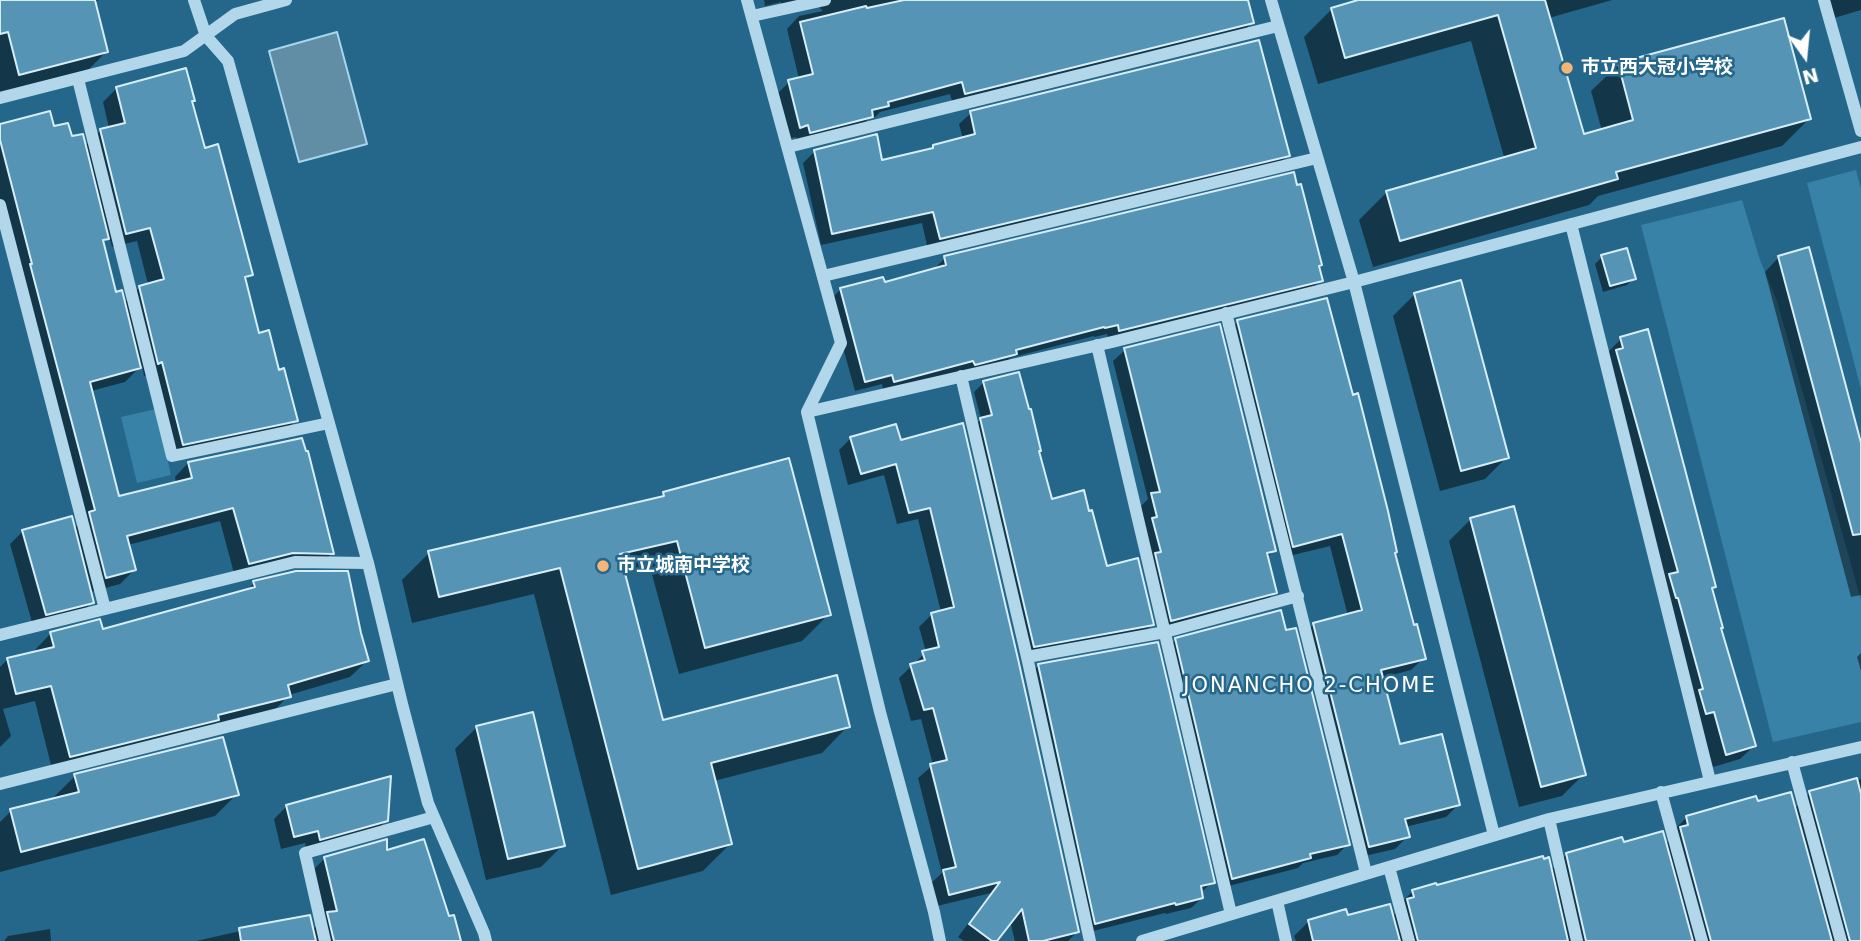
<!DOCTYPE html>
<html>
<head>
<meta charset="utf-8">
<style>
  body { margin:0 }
  #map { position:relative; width:1861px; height:941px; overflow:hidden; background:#25678a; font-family:"DejaVu Sans",sans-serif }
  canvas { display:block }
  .north { position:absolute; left:1770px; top:21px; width:70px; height:70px; -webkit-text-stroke:5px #25678a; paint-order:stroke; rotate:165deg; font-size:19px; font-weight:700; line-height:28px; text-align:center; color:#fff }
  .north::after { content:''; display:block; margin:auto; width:24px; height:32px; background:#fff; clip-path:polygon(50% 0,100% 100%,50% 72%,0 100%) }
</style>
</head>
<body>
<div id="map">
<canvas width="1861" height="941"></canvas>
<div class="north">N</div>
</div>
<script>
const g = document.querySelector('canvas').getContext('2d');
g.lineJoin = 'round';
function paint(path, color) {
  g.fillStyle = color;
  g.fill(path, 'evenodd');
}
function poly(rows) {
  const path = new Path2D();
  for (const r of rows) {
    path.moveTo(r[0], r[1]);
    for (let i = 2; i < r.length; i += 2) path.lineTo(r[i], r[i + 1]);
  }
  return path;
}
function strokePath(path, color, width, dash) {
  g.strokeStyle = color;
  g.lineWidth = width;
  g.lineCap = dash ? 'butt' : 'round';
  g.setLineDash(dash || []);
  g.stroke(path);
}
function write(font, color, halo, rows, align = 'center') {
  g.font = font + ' "DejaVu Sans","Noto Sans JP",sans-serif';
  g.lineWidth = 5;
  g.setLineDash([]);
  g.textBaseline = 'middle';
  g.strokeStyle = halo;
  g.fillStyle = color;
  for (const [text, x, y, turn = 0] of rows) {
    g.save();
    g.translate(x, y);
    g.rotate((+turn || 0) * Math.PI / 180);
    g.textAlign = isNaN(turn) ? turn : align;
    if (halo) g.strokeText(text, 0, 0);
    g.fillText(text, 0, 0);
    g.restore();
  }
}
const green = poly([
  [1856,170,1861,189,1861,389,1807,183],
  [1742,200,1760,260,1777,301,1861,600,1861,722,1773,742,1641,225],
  [156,409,171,475,137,483,121,417]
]);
const water = poly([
  [337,32,367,144,299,162,269,51,337,32]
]);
const shadow = poly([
  [0,0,99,0,94,2,106,52,86,72,0,93],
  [764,0,1247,0,1252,22,1240,35,953,105,950,94,880,112,875,117,868,119,859,129,798,144,796,137,788,139,777,94,789,82,799,79,787,29,799,16,823,11,816,4,782,9,781,2,765,6],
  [1365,0,1612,0,1549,18,1582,136,1602,131,1591,91,1619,64,1809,119,1782,146,1598,196,1589,205,1373,267,1359,220,1387,192,1504,157,1471,41,1318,84,1304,37,1331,10],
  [1829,0,1861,0,1861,10,1834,18],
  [117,88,193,100,191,103,204,150,251,274,244,281,258,335,277,372,296,420,282,434,170,458,149,375,144,376,142,365,125,382,91,391,117,498,176,483,175,477,188,463,332,553,319,567,278,567,235,577,220,521,128,545,134,570,120,584,90,592,92,602,80,615,33,626,10,544,23,531,73,529,81,522,0,207,0,126,52,129,84,147,100,131,109,128,103,102],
  [109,236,112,247,137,241,148,284,140,287,123,304,115,294,102,243],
  [971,113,1288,155,1276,167,928,250,922,223,821,245,803,163,815,151,881,162,929,151,933,147,963,139,959,124],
  [1602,257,1634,278,1627,285,1603,292,1595,264],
  [1779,257,1861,449,1861,595,1851,597,1765,272],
  [945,258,1317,267,1321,280,1310,291,1109,341,1107,334,1094,337,1094,336,1010,358,1005,364,883,391,882,384,855,391,830,300,841,289,883,284,935,270,935,268],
  [1414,295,1507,457,1485,479,1440,491,1393,316],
  [1238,322,1393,554,1413,627,1424,658,1411,670,1381,678,1399,747,1458,805,1446,817,1405,827,1408,836,1395,849,1356,858,1301,637,1313,625,1348,616,1330,546,1281,558,1225,334],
  [1621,339,1714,587,1711,590,1720,629,1754,746,1740,759,1713,767,1701,724,1608,352],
  [1125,350,1274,550,1267,558,1275,592,1264,603,1160,632,1141,506,1148,499,1113,361],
  [984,382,1037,452,1050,501,1152,625,1142,634,1024,656,971,429,981,419,974,392],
  [962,425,1077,932,1068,941,1015,941,1010,921,995,941,964,941,958,937,991,893,937,906,931,883,942,873,918,778,933,765,921,719,911,721,899,678,926,652,919,627,932,614,941,612,918,519,897,524,884,475,848,485,839,450,851,438,900,442],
  [664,494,829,614,802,641,679,674,650,567,623,573,662,722,848,726,822,753,714,781,730,844,703,871,611,895,534,594,412,623,402,580,429,553,659,499],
  [1471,519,1584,774,1562,796,1519,807,1449,541],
  [254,583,367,661,350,677,289,695,272,713,53,773,35,701,3,709,11,736,0,747,0,667,8,659,36,653,35,650,51,633,102,631,245,592],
  [1176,640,1348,844,1337,855,1303,863,1298,868,1221,888,1165,650],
  [1861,653,1861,671,1857,657],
  [1038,666,1213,882,1200,893,1202,898,1191,908,1166,914,1165,913,1085,933,1028,676],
  [477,727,563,845,541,867,486,880,455,749],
  [75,776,237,794,215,816,0,872,0,822,11,811,54,800,53,798],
  [1861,779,1861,941,1296,941,1294,936,1309,921,1347,917,1392,917,1399,909,1398,906,1413,891,1550,871,1567,854,1622,844,1665,845,1673,836,1672,832,1687,817,1756,803,1794,809,1810,793],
  [287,806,387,820,373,833,307,852,305,843,281,849,274,819],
  [385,853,448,918,459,941,196,941,267,925,312,930,322,920,311,872,325,858],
  [50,929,51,941,4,941,8,936]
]);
const building = poly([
  [0,0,95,0,108,52,19,75,8,32,0,34,0,0],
  [904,0,1248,0,1254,23,965,94,962,82,888,102,889,106,872,110,873,117,810,133,808,125,800,128,788,80,813,74,800,22,866,6,867,8,904,0],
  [1358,0,1545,0,1584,134,1633,120,1618,63,1784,18,1811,119,1616,172,1618,179,1400,241,1386,191,1536,148,1498,15,1345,58,1331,8,1358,0],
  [1259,40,1290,156,940,239,933,212,832,234,814,150,877,134,882,160,933,148,933,145,975,134,970,111,1259,40],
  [186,68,195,101,192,101,205,148,218,144,253,275,245,277,259,333,269,330,279,370,284,368,298,421,183,445,162,362,158,364,139,286,164,279,150,228,126,234,100,129,125,123,116,87,186,68],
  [50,111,54,126,68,123,72,136,83,134,109,239,103,240,116,292,122,290,141,368,90,382,119,496,192,478,188,462,302,438,306,451,308,451,334,554,293,553,249,564,233,508,127,536,136,570,106,578,89,512,95,510,30,264,32,264,0,140,0,124,50,111],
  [1294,172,1297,185,1301,184,1322,265,1319,266,1323,281,1119,331,1118,325,1105,328,1104,327,1016,350,1017,354,1014,355,975,365,973,361,894,382,892,375,865,382,840,288,883,277,885,282,946,265,944,256,1294,172],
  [1809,247,1861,443,1861,534,1853,535,1778,256,1809,247],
  [1627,248,1636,279,1610,286,1601,255,1627,248],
  [1461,280,1509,458,1461,471,1414,293,1461,280],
  [1327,298,1353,395,1358,393,1388,511,1397,552,1395,553,1414,625,1417,624,1426,659,1381,670,1400,744,1442,734,1460,805,1405,819,1410,837,1369,847,1313,623,1362,610,1342,534,1293,547,1237,320,1327,298],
  [1220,324,1276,551,1267,553,1277,593,1171,621,1155,553,1161,552,1152,518,1157,517,1151,493,1160,492,1124,348,1220,324],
  [1648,329,1716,587,1712,588,1723,628,1721,628,1756,746,1726,755,1714,712,1706,714,1699,690,1703,689,1678,598,1676,598,1669,574,1678,572,1616,350,1623,348,1620,337,1648,329],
  [1019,372,1029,409,1031,409,1041,451,1039,451,1052,499,1084,490,1089,511,1092,510,1107,566,1138,558,1154,625,1034,647,980,418,992,415,983,381,1019,372],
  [963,423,1018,659,1079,932,1043,941,1029,941,1022,909,997,941,992,941,969,924,1000,882,949,895,943,870,956,867,930,764,947,760,933,708,924,710,910,664,925,660,922,651,939,647,931,613,954,607,930,508,909,513,896,464,861,474,850,437,896,424,901,440,963,423],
  [789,458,831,615,705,648,677,541,620,554,663,720,837,675,850,727,711,763,732,844,638,869,560,568,439,597,428,551,664,496,663,492,789,458],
  [1514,506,1586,775,1541,787,1470,518,1514,506],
  [72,516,94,603,46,615,22,530,72,516],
  [296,571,348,571,361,633,369,661,288,685,291,697,218,715,219,720,70,757,51,686,16,694,7,658,54,647,50,632,100,619,103,629,255,587,253,581,296,571],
  [1281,610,1286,630,1296,628,1350,845,1310,854,1311,858,1232,879,1175,638,1281,610],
  [1158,642,1215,883,1201,886,1203,898,1176,905,1175,903,1095,924,1038,664,1158,642],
  [533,712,565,846,508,859,476,726,533,712],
  [223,737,239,795,21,852,10,809,79,792,74,774,223,737],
  [391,776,388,821,320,840,318,831,294,837,286,805,391,776],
  [1857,778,1861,794,1861,941,1850,941,1809,791,1857,778],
  [1791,792,1832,941,1711,941,1680,827,1688,825,1686,816,1756,796,1758,801,1791,792],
  [1663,831,1693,941,1586,941,1566,853,1622,837,1624,842,1663,831],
  [387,839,387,850,424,839,449,916,454,915,461,941,334,941,327,912,337,911,324,857,387,839],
  [1543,856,1544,859,1549,857,1568,941,1418,941,1407,899,1414,897,1412,890,1436,883,1437,885,1543,856],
  [1390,904,1400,941,1313,941,1308,920,1346,909,1348,915,1390,904],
  [310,915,316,941,241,941,239,928,310,915]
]);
const minor = poly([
  [194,0,206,36,228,61,368,563,402,704,428,803,484,933,486,941],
  [747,0,841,343,807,412,880,712,934,912,940,941],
  [1271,0,1354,282,1494,835],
  [1824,0,1861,131],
  [752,16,825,0],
  [78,79,172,456,329,423],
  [0,98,184,51,235,14,286,0],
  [788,147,1278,26],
  [0,205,105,609],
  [1571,224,1710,781],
  [823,276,1317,158],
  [1226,313,1366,873],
  [1097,345,1231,914],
  [961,376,1027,657,1090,941],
  [807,412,1112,342,1354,282,1861,147],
  [0,635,295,562,368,563],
  [1027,657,1165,632,1298,596],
  [1792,762,1841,941],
  [0,784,397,684],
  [1661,792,1702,941],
  [1549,819,1577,941],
  [1389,867,1409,941],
  [1277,901,1286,941],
  [325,941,305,853,434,817],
  [1142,941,1549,819,1861,747]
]);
const markers = [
  [1567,68,7,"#f4b577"],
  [603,566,7,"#f4b577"]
];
const poiNames = [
  ["市立西大冠小学校",1581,68],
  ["市立城南中学校",617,566]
];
const neighbourhoodNames = [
  ["JONANCHO 2-CHOME",1310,687]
];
paint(green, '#3982a7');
paint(water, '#628ea5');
strokePath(water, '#a7d5eb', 2);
paint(shadow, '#0007');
paint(building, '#5594b5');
strokePath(building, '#d7edf8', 2);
strokePath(minor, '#b2d7ea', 12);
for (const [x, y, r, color] of markers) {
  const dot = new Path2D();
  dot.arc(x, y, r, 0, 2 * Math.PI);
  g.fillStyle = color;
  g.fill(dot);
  strokePath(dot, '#25678a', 2.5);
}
write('bold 19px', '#fff', '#25678a', poiNames, 'left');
g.letterSpacing = '2px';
write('21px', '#fff', '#25678a', neighbourhoodNames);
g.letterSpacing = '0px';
</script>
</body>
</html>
